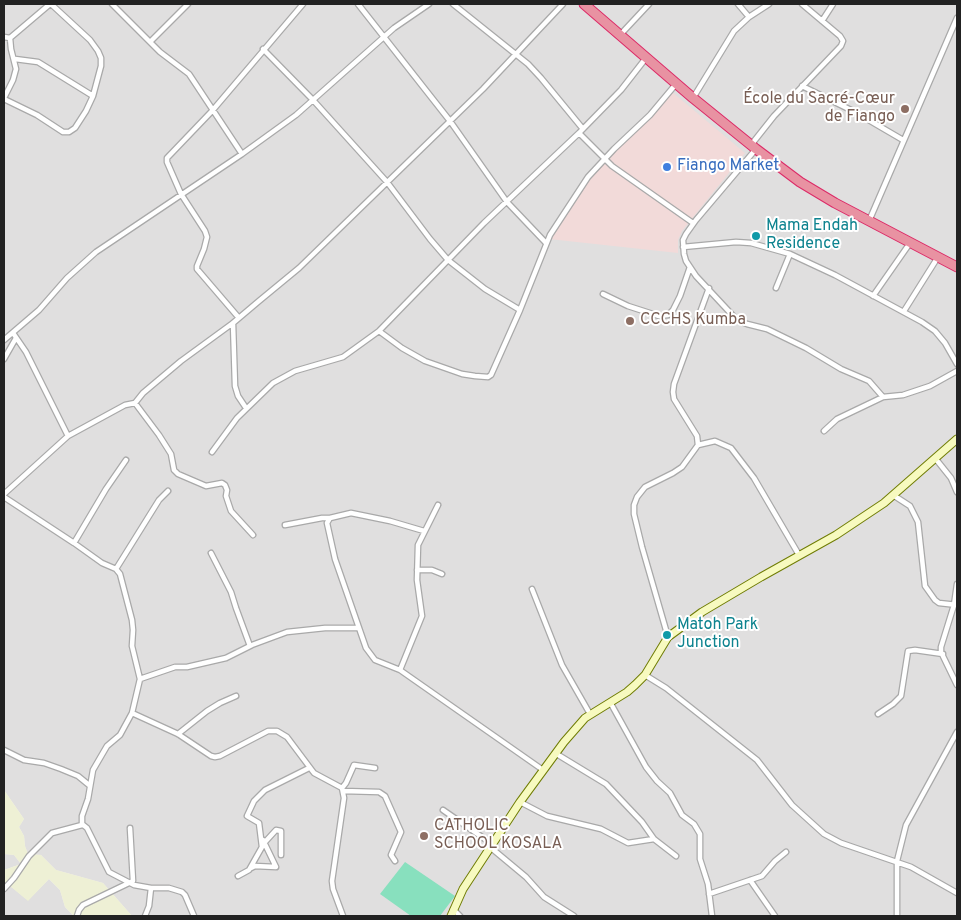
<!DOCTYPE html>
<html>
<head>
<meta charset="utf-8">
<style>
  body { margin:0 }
  #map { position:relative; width:961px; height:920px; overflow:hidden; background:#f2efe9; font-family:Overpass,sans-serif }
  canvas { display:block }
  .frame { position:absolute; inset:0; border:5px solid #222; pointer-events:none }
</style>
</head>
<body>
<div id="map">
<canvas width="961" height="920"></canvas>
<div class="frame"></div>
</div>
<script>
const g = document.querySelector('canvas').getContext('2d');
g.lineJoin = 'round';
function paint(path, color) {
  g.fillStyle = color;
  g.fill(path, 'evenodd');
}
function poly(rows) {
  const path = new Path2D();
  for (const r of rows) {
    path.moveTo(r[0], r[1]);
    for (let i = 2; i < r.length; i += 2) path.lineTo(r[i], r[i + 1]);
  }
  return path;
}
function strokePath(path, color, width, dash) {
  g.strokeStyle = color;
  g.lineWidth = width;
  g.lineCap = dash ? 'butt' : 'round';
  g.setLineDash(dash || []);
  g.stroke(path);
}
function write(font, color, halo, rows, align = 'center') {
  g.font = font + ' Overpass,sans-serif';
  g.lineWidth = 4;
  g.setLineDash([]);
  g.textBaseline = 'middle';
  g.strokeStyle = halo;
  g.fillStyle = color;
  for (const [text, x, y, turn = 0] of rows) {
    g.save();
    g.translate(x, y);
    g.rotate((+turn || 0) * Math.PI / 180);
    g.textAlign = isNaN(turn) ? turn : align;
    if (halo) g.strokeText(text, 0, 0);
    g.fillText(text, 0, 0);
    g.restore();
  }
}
const residential = poly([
  [4,4,957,4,957,916,132,916,103,883,56,870,41,855,28,854,25,846,24,836,19,827,24,819,4,790],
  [4,854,14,855,21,864,4,870],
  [49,879,60,890,65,907,74,916,4,916,4,881,28,900]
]);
const commercial = poly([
  [672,92,745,153,682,231,678,240,678,253,549,239,587,181]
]);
const farmland = poly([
  [4,790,24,819,19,827,24,836,25,846,28,854,41,855,56,870,103,883,132,916,74,916,65,907,60,890,49,879,28,901,4,881,4,870,21,864,14,855,4,854]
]);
const pitch = poly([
  [405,862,455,896,440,916,411,916,380,894]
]);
const street = poly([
  [112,4,160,52,189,74,242,154],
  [358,4,450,121,507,202,546,243],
  [453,4,528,64,541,78,583,129],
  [738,4,749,17],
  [822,21,833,4],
  [620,35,649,4],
  [4,37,10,38,50,4],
  [150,42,188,4],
  [263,49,313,100,387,182,430,239,448,260,485,289,520,310],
  [15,59,38,62,93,96],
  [802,86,855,112,903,140],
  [4,98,13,80,16,69,11,49,10,38],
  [693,98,734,31,749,17,769,4],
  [4,99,37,115,63,132,69,132,75,128,86,111,93,96,101,66,101,58,98,51,90,40,51,4],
  [579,133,612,166,693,223],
  [751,145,774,116,841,46,843,41,840,36,802,4],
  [756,149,696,220,686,234,683,240,684,254,686,261,696,276,737,320,747,324,767,329,806,348,841,369,869,381,883,397,903,395,930,386,957,371],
  [869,221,957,18],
  [683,247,736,242,751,243,790,254,835,275,922,322,935,331,945,343,957,364],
  [776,288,790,254],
  [603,294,628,306,659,316,668,315,673,310,680,296,690,267],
  [873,296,910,243],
  [904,311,938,257],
  [239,318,197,269,197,266,204,249,207,237,205,231,181,194,167,162,167,158,212,111,303,4],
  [233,323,235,386,238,396,246,408],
  [379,331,402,348,425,361,462,374,475,376,488,377,491,375,520,310,550,235,588,177,614,149,650,115,676,84],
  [13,333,26,352,68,436],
  [4,340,39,310,67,278,96,252,242,154,296,115,394,28,429,4],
  [4,359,16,338],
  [135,403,159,435,171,454,174,470,178,474,206,486,222,483,225,485,227,490,226,496,231,511,253,535],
  [824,431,837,419,883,397],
  [698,445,715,441,731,448,754,478,799,555],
  [212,452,237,418,273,383,295,371,343,357,379,331,484,223,579,133,621,90,646,58],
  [935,458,951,478,957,492],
  [4,494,68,436,125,405,135,403,143,393,181,361,233,323,259,301,299,268,483,89,563,4],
  [893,495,910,506,918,522,925,586,935,600,939,603,957,605],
  [4,497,74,543,102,563,116,569,120,574,132,620,133,630,132,646,140,679,175,667,187,667,226,658,252,645,287,632,325,628,358,628],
  [438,505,418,545,417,580,422,616,400,670,543,770],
  [285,525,322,518,330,518],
  [74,543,106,489,126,460],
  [211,553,231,592,236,608,250,646],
  [116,569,159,500,168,491],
  [417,570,432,570,442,574],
  [957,584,954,605,941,647,941,652,957,685],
  [532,589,562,665,590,714],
  [668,637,642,547,634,514,634,505,637,497,645,487,673,473,682,467,698,445,697,436,674,399,673,392,674,384,709,288],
  [400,670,375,660,366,648,335,559,327,523,330,518,351,513,390,521,424,531],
  [645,675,666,688,757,760,792,805,824,834,841,843,911,867,957,893],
  [610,702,646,767,657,781,670,793,682,815,694,824,700,834,700,859,708,884,712,916],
  [132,713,178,734,211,756,215,757,220,756,268,731,277,731,287,737,314,773,342,788,344,798,332,881,333,889,343,916],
  [878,714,893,704,901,696,908,651,915,650,943,654],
  [178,734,207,711,220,703,236,696],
  [4,750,24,760,44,763,61,769,78,776,89,785],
  [555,753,606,784,642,822,654,839,676,856],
  [342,788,346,783,354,765,375,768],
  [343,791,379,792,385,796,401,832,391,855,395,861],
  [520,802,547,816,601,829,628,843,654,839],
  [443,810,492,844],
  [82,824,87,828,109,872,134,885,151,888,169,888,182,892,185,895,194,916],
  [265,842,276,830,281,831,281,855],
  [490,847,526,877,544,897,574,916],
  [251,868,255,866,276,867,263,840],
  [238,876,249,870,262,847,259,823,247,816,254,801,265,790,309,768],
  [750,880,775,916],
  [4,889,14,878,29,856,52,833,82,825,82,816,88,799,93,770,107,746,120,735,132,713,140,679],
  [709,894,762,876,775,861,786,852],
  [453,909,460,916],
  [77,916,79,910,83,905,133,881,130,828],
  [145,916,149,906,151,888],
  [897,916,897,861,906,825,957,732]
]);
const secondary = poly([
  [451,916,463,889,520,802,564,742,585,718,627,692,635,685,645,675,668,637,702,612,761,577,836,535,884,503,957,439]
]);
const highway = poly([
  [584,4,693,98,756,149,800,182,835,203,957,267]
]);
const markers = [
  [905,109,5,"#8d6e63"],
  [667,167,5,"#3f7fe0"],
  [756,236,5,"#0f9aa8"],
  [630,321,5,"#8d6e63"],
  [667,635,5,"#0f9aa8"],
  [424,836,5,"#8d6e63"]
];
const educationNames = [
  ["École du Sacré-Cœur",895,100,"right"],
  ["de Fiango",895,118,"right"],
  ["CCCHS Kumba",640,321],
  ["CATHOLIC",434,827],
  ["SCHOOL KOSALA",434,845]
];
const shopNames = [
  ["Fiango Market",677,167]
];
const cultureNames = [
  ["Mama Endah",766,227],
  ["Residence",766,245],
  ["Matoh Park",677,626],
  ["Junction",677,644]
];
paint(residential, '#e0dfdf');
paint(commercial, '#f2dad9');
paint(farmland, '#eef0d5');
paint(pitch, '#88e0be');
strokePath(street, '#a9a9a9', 7);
strokePath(secondary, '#707d05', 9);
strokePath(highway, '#dc2a67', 11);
strokePath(street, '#fff', 4.5);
strokePath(secondary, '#f7fabf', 7);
strokePath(highway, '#e892a2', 9);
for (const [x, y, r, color] of markers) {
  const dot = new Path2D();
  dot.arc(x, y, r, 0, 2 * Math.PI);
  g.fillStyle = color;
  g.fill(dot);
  strokePath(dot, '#fff', 2);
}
write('16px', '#785e54', '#fff', educationNames, 'left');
write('16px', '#366cbe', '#fff', shopNames, 'left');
write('16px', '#0d838f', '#fff', cultureNames, 'left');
</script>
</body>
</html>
